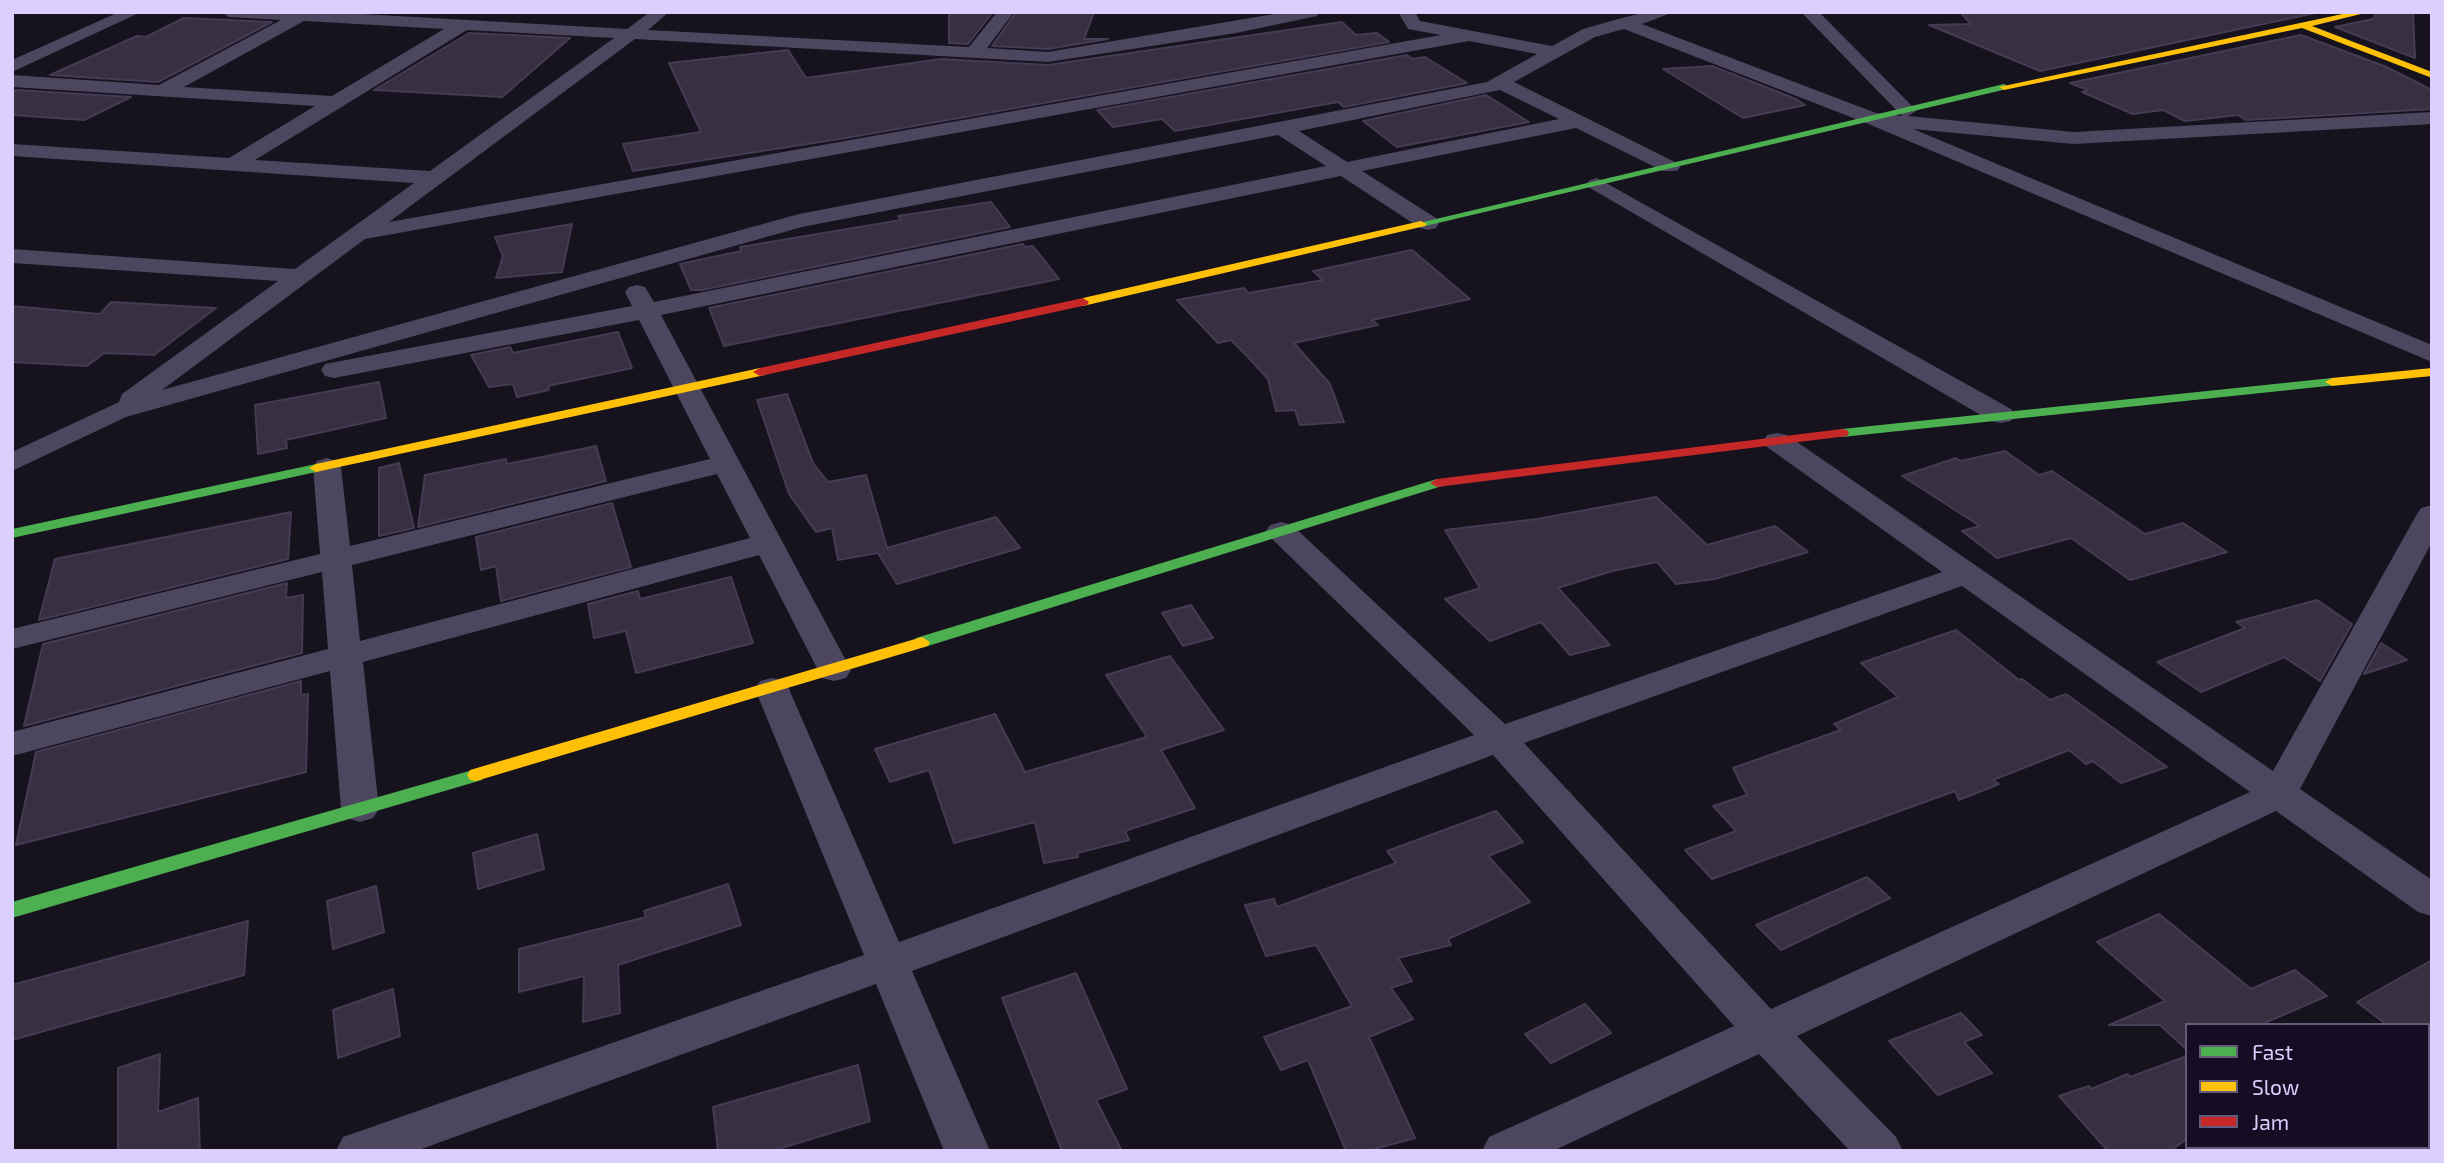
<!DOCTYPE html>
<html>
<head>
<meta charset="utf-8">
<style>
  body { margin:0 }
  #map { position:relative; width:2444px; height:1163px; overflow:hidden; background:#16121e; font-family:"Exo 2",sans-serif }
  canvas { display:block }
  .frame { position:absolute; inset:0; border:14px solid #dccfff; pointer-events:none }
  .legend { position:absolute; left:2185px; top:1023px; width:245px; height:126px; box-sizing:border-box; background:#140d23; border:2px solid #645b7b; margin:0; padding:9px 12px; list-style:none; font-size:21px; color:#dccfff }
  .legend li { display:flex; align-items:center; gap:14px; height:35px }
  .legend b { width:35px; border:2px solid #645b7b }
</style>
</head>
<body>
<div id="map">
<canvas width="2444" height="1163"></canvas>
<div class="frame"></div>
<ul class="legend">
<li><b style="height:9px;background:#4caf50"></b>Fast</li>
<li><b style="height:9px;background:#ffc107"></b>Slow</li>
<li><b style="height:9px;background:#c62828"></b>Jam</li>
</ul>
</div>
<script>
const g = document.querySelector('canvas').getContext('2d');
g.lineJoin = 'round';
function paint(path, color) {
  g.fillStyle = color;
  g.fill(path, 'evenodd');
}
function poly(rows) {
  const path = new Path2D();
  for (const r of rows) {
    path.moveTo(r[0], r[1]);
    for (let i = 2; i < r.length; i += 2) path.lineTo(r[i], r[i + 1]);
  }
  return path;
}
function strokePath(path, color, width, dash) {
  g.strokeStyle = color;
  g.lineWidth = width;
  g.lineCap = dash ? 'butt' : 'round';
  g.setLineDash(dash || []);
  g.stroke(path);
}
const building = poly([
  [949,12,993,12,968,44,949,43,949,12],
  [1016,12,1094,12,1084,39,1108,39,1048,49,992,46,1016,12],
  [1960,12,1996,13,2320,12,2040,71,1929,25,1971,24,1960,12],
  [2377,12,2413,12,2415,58,2335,27,2373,19,2377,12],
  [184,18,272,22,158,82,50,75,137,36,146,37,184,18],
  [1342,22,1356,35,1377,33,1389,42,846,138,633,171,623,144,701,132,669,63,788,50,806,78,941,59,1048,65,1342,22],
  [469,33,570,38,502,97,374,90,469,33],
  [2301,35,2384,66,2432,90,2432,109,2246,120,2238,115,2185,121,2163,110,2133,114,2082,92,2088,90,2070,83,2301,35],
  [1407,55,1413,59,1425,57,1467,83,1344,107,1338,102,1175,131,1162,119,1113,127,1097,110,1407,55],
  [1712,66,1796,99,1805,105,1743,118,1663,69,1712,66],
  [16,90,131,97,84,120,12,115,12,92,16,90],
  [1486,95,1529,122,1397,147,1363,121,1486,95],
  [991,202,1010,227,702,290,691,290,680,264,741,251,740,247,901,220,898,216,991,202],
  [572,224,562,272,496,278,503,256,495,237,572,224],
  [1023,244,1025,247,1033,246,1059,279,724,346,709,308,1023,244],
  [1412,250,1470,299,1372,320,1378,325,1294,343,1330,384,1344,422,1300,425,1295,410,1276,411,1268,379,1248,357,1231,340,1218,343,1177,300,1244,288,1248,293,1323,280,1313,271,1412,250],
  [111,302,216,308,154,355,104,353,87,366,12,362,12,306,100,314,111,302],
  [618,332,632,368,548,386,549,390,517,397,513,384,489,387,471,355,510,347,513,353,618,332],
  [379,382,386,418,286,440,287,448,258,454,255,405,379,382],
  [787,394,813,463,828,482,866,475,887,548,996,517,1020,548,897,584,878,553,838,560,832,528,816,532,789,494,757,400,787,394],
  [596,446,606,481,418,527,425,475,506,459,507,464,596,446],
  [2005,451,2039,475,2052,471,2145,534,2183,523,2227,552,2130,580,2071,538,1997,558,1962,531,1980,526,1902,476,1956,458,1961,461,2005,451],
  [399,463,414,528,379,536,379,468,399,463],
  [1656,497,1707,545,1775,526,1808,552,1715,579,1676,584,1657,562,1612,571,1558,588,1610,645,1570,655,1541,622,1490,641,1445,599,1480,588,1445,530,1537,519,1656,497],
  [612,503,631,567,501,601,496,566,481,570,476,537,612,503],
  [291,512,288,559,39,620,55,559,291,512],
  [731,577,753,643,636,673,626,631,594,638,588,604,638,591,640,599,731,577],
  [287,583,286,598,303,595,302,653,24,726,43,644,287,583],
  [2317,600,2352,624,2320,681,2284,657,2201,692,2157,662,2245,628,2236,622,2317,600],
  [1191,605,1213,638,1183,646,1162,613,1191,605],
  [1956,630,2019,680,2022,679,2050,700,2066,694,2167,767,2121,783,2093,761,2086,764,2069,750,1993,780,1999,784,1959,800,1955,791,1712,879,1685,850,1736,831,1713,806,1747,795,1733,768,1841,730,1834,724,1898,697,1861,663,1956,630],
  [2381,643,2407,660,2364,674,2381,643],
  [1170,656,1224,730,1161,750,1195,808,1125,831,1129,840,1077,853,1078,857,1044,863,1035,822,954,843,929,770,890,782,875,749,995,714,1025,772,1147,737,1106,675,1170,656],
  [301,681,301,695,308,694,306,772,16,845,36,752,301,681],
  [1496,811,1523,842,1488,856,1530,902,1448,939,1451,945,1398,958,1412,981,1391,988,1413,1019,1369,1037,1415,1138,1367,1151,1346,1151,1308,1060,1281,1070,1264,1037,1352,1006,1316,945,1266,956,1245,905,1274,899,1277,907,1396,863,1387,851,1496,811],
  [537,834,544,869,478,889,473,853,537,834],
  [1867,877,1890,898,1781,950,1756,925,1867,877],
  [728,884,741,925,618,965,620,1013,583,1022,584,976,519,992,519,949,646,917,644,911,728,884],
  [376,886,384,932,333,949,327,901,376,886],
  [2159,914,2251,989,2295,970,2327,996,2260,1025,2187,1025,2187,1050,2160,1025,2109,1025,2165,1001,2097,942,2159,914],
  [248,921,244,975,12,1040,12,985,248,921],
  [2432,960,2432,1025,2387,1025,2357,1002,2432,960],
  [1076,973,1127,1089,1096,1100,1122,1151,1062,1151,1002,998,1076,973],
  [393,989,400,1036,338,1058,333,1010,393,989],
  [1585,1004,1611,1033,1551,1063,1525,1034,1585,1004],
  [1961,1013,1982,1035,1964,1042,1992,1073,1938,1095,1889,1041,1961,1013],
  [160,1054,158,1112,198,1098,200,1151,118,1151,118,1068,160,1054],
  [2187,1056,2187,1139,2170,1151,2108,1151,2059,1096,2089,1086,2091,1089,2128,1074,2130,1077,2187,1056],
  [858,1065,870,1121,772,1151,718,1151,713,1107,858,1065]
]);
const street = poly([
  [119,12,141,12,12,72,12,60,119,12],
  [221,12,326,12,627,29,650,12,669,12,648,30,969,47,997,12,1014,12,987,48,1048,52,1286,12,1319,12,1317,16,1236,33,1048,62,635,39,389,222,1441,35,1408,29,1398,12,1415,12,1420,21,1552,46,1583,29,1618,19,1646,12,1674,12,1642,24,1876,113,1902,116,1801,12,1819,12,1913,107,1916,111,1908,116,2074,132,2432,112,2432,124,2074,144,1913,129,2432,345,2432,362,1866,123,1624,29,1595,37,1514,82,1677,163,1680,167,1677,171,1663,171,1576,128,1362,171,1436,218,1439,223,1436,228,1428,230,1420,228,1341,176,661,315,851,670,846,678,834,681,822,678,759,555,363,662,379,809,373,818,360,822,347,818,341,809,330,671,12,756,12,732,328,649,322,572,12,649,12,629,320,554,313,467,317,461,327,458,337,461,341,467,350,546,710,459,639,320,334,378,325,376,321,370,325,364,632,306,625,292,629,287,637,285,645,287,654,302,1326,166,1278,135,802,227,126,417,12,471,12,452,119,402,122,394,278,281,12,263,12,249,295,269,414,183,12,156,12,144,229,158,315,106,12,87,12,75,159,85,281,20,229,17,221,12],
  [304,21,444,29,332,96,184,87,304,21],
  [467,30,614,38,430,171,255,160,467,30],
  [1469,41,1537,54,1487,82,799,214,162,390,365,239,1469,41],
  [1500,90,1559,119,1347,162,1299,131,1500,90],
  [717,474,750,538,360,641,352,565,717,474],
  [1597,178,2011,409,2015,415,2011,421,2001,423,1991,421,1590,188,1586,184,1590,180,1597,178],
  [1777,433,1787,435,2273,771,2417,514,2421,508,2432,505,2432,542,2300,789,2432,880,2432,916,2418,912,2276,811,1797,1036,1896,1137,1903,1151,1850,1151,1759,1054,1553,1151,1482,1151,1489,1137,1734,1026,1493,755,912,971,990,1151,944,1151,876,984,416,1151,336,1151,343,1137,864,955,755,689,760,681,772,678,784,681,789,689,899,942,1474,735,1270,537,1266,531,1270,525,1281,522,1292,525,1505,724,1942,572,1767,447,1763,441,1767,435,1777,433],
  [1962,586,2250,792,1771,1009,1524,743,1962,586]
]);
const fast = poly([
  [2004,84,2009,87,2007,89,1421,227,1415,224,2004,84],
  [2332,378,2337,379,2337,385,1842,437,1835,433,1842,429,2332,378],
  [316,464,323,468,321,471,12,538,12,529,316,464],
  [1437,479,1442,480,1444,483,1442,486,928,646,922,647,914,642,916,638,1437,479],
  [476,769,482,770,485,775,482,780,12,918,12,902,476,769]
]);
const slow = poly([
  [2352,12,2369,12,2312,26,2432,72,2432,78,2302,28,2004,90,1999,87,2352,12],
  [1421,221,1427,224,1425,226,1083,306,1077,302,1083,298,1421,221],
  [760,368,765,369,765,375,316,472,309,468,316,464,760,368],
  [2432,368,2432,376,2332,386,2325,382,2332,378,2432,368],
  [922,637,930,642,928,646,476,781,470,780,467,775,470,770,922,637]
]);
const jam = poly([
  [1083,298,1089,302,1087,305,760,376,753,372,760,368,1083,298],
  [1842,429,1847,430,1849,433,1847,436,1437,487,1430,483,1437,479,1842,429]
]);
paint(building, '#363040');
strokePath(building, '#443c53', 2);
paint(street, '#4c465f');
paint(fast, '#4caf50');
paint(slow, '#ffc107');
paint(jam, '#c62828');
</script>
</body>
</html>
